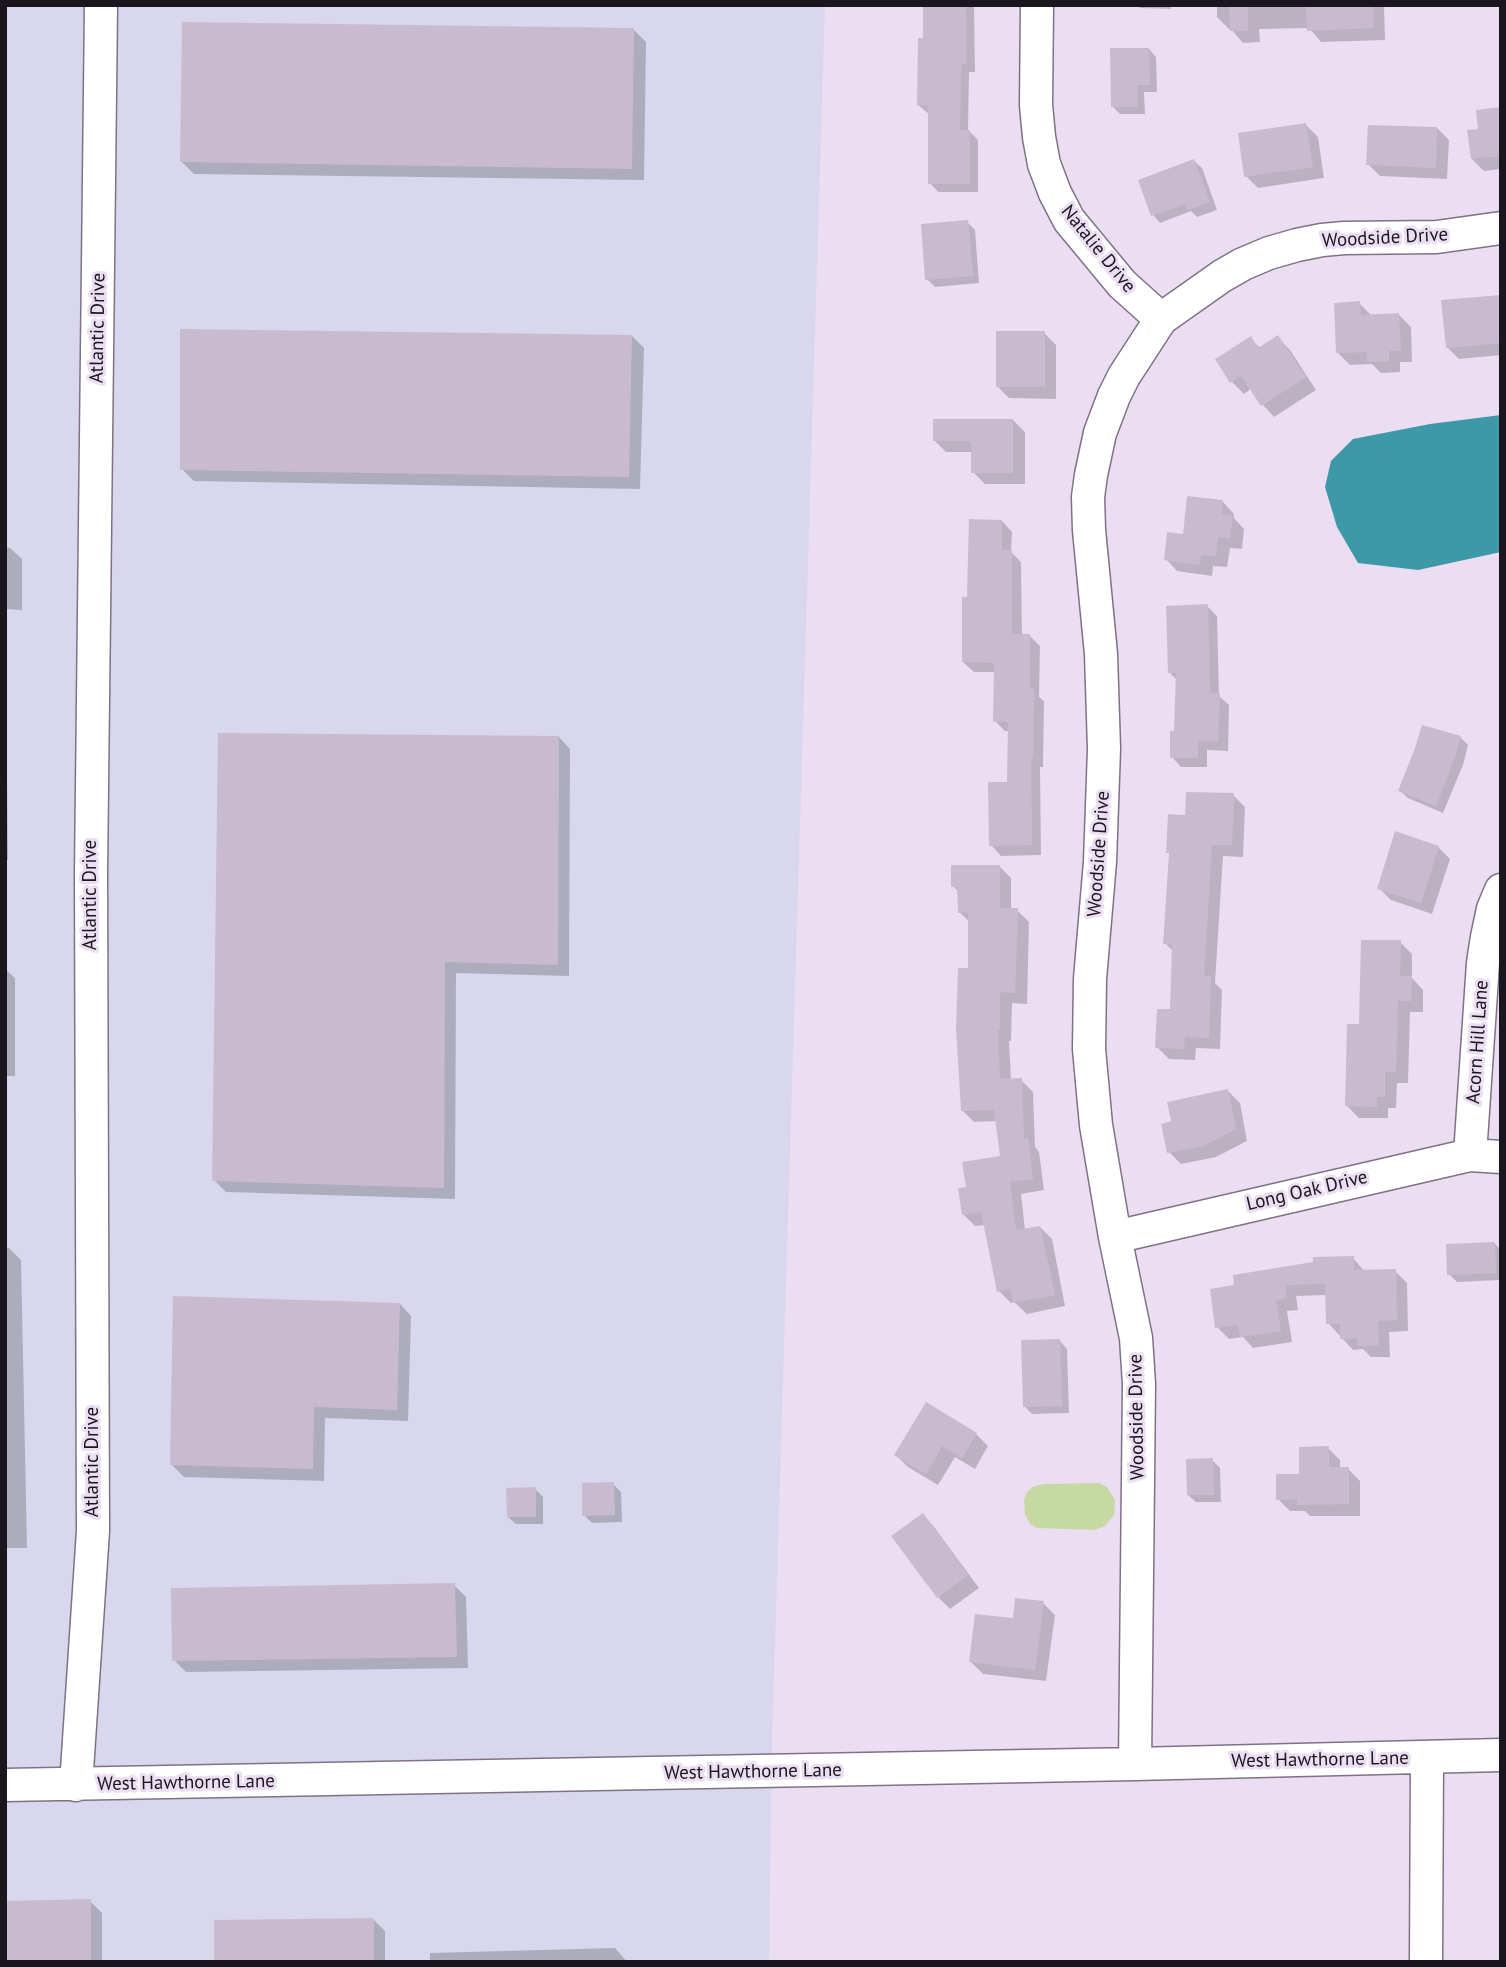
<!DOCTYPE html>
<html>
<head>
<meta charset="utf-8">
<style>
  body { margin:0 }
  #map { position:relative; width:1506px; height:1967px; overflow:hidden; background:#ecdef2; font-family:"PT Sans",sans-serif }
  canvas { display:block }
  .frame { position:absolute; inset:0; border:7px solid #1b161d; pointer-events:none }
</style>
</head>
<body>
<div id="map">
<canvas width="1506" height="1967"></canvas>
<div class="frame"></div>
</div>
<script>
const g = document.querySelector('canvas').getContext('2d');
g.lineJoin = 'round';
function paint(path, color) {
  g.fillStyle = color;
  g.fill(path, 'evenodd');
}
function poly(rows) {
  const path = new Path2D();
  for (const r of rows) {
    path.moveTo(r[0], r[1]);
    for (let i = 2; i < r.length; i += 2) path.lineTo(r[i], r[i + 1]);
  }
  return path;
}
function strokePath(path, color, width, dash) {
  g.strokeStyle = color;
  g.lineWidth = width;
  g.lineCap = dash ? 'butt' : 'round';
  g.setLineDash(dash || []);
  g.stroke(path);
}
function write(font, color, halo, rows, align = 'center') {
  g.font = font + ' "PT Sans",sans-serif';
  g.lineWidth = 6;
  g.setLineDash([]);
  g.textBaseline = 'middle';
  g.strokeStyle = halo;
  g.fillStyle = color;
  for (const [text, x, y, turn = 0] of rows) {
    g.save();
    g.translate(x, y);
    g.rotate((+turn || 0) * Math.PI / 180);
    g.textAlign = isNaN(turn) ? turn : align;
    if (halo) g.strokeText(text, 0, 0);
    g.fillText(text, 0, 0);
    g.restore();
  }
}
const industrial = poly([
  [5,5,825,5,772,1742,769,1962,5,1962]
]);
const green = poly([
  [1099,1483,1107,1487,1115,1500,1114,1515,1105,1526,1094,1530,1037,1528,1030,1524,1025,1515,1024,1500,1027,1492,1033,1487,1044,1484]
]);
const water = poly([
  [1501,415,1501,552,1418,570,1358,563,1337,527,1325,487,1331,461,1353,439,1430,424]
]);
const shadow = poly([
  [925,5,974,5,975,72,969,72,968,130,978,140,978,192,938,192,930,183,929,114,918,105,925,40],
  [1137,5,1171,5,1171,9,1140,8],
  [1217,5,1384,5,1385,40,1321,42,1309,28,1259,29,1260,42,1243,43,1231,29,1229,29,1217,17],
  [634,30,646,42,644,180,194,174,182,162],
  [1149,49,1156,57,1157,92,1144,92,1145,114,1120,114,1112,106],
  [1501,109,1501,169,1484,171,1472,159,1480,130],
  [1306,125,1318,137,1324,178,1258,188,1246,176],
  [1437,128,1449,140,1447,179,1380,176,1368,164],
  [1194,161,1202,168,1217,210,1197,217,1191,211,1160,223,1153,215],
  [967,222,975,230,979,283,935,287,927,279],
  [1501,296,1501,355,1459,359,1447,347],
  [1359,303,1372,316,1399,315,1411,327,1412,362,1400,362,1400,372,1381,373,1372,364,1350,365,1338,353],
  [1044,333,1056,345,1056,399,1009,398,997,386],
  [632,336,644,348,640,489,194,481,182,469],
  [1250,338,1261,349,1278,338,1290,350,1316,390,1274,417,1263,405,1252,388,1244,394,1232,382],
  [1013,420,1025,432,1025,484,985,484,973,472,973,452,946,452,934,440],
  [1223,502,1234,514,1234,518,1244,529,1242,549,1230,548,1227,567,1213,566,1212,576,1177,571,1166,559,1184,536],
  [1002,521,1012,532,1011,552,1021,562,1022,636,1030,636,1040,646,1039,697,1044,701,1043,767,1040,767,1041,855,1001,856,991,845,1009,783,1010,731,1005,731,995,721,996,672,974,672,963,662,969,598],
  [5,547,10,548,22,559,22,610,5,609],
  [1207,606,1217,616,1219,696,1229,705,1228,751,1207,750,1207,767,1181,767,1172,757,1176,733,1177,680,1170,673],
  [1424,727,1461,738,1468,745,1463,765,1443,813,1408,798,1400,791],
  [559,737,570,749,569,976,456,973,455,1199,226,1192,214,1180],
  [5,769,7,771,8,860,5,860],
  [1233,795,1245,807,1243,857,1223,856,1215,983,1222,990,1220,1049,1196,1048,1195,1060,1169,1059,1157,1047,1172,1011,1174,952,1165,943,1170,855,1168,852,1186,816],
  [1438,847,1450,859,1432,914,1391,900,1379,888],
  [999,866,1011,878,1011,910,1017,910,1029,922,1027,1004,1012,1003,1011,1041,1009,1041,1011,1080,1021,1080,1033,1092,1035,1147,1039,1152,1044,1190,1021,1194,1025,1230,1040,1227,1052,1239,1065,1306,1027,1314,1014,1302,1011,1303,999,1291,985,1225,975,1226,963,1214,968,1188,1002,1158,998,1121,974,1122,962,1110,970,970,970,922,959,912,959,892,953,886],
  [1400,942,1412,954,1412,978,1423,990,1423,1012,1410,1012,1408,1083,1397,1083,1396,1108,1388,1108,1388,1118,1359,1118,1347,1106],
  [5,969,15,978,15,1076,5,1076,5,1089],
  [1228,1091,1240,1103,1247,1141,1216,1157,1181,1164,1169,1152,1173,1123],
  [1494,1243,1501,1250,1501,1280,1457,1282,1449,1274],
  [5,1248,9,1248,21,1260,27,1548,5,1548],
  [1353,1258,1365,1272,1395,1271,1407,1283,1408,1331,1389,1332,1390,1357,1371,1357,1363,1349,1353,1350,1328,1323,1327,1295,1296,1296,1298,1310,1287,1311,1292,1342,1253,1348,1243,1337,1229,1339,1217,1327,1212,1291],
  [400,1304,411,1316,408,1421,325,1418,324,1481,184,1477,172,1465],
  [1060,1341,1067,1349,1069,1413,1032,1414,1025,1407],
  [976,1434,988,1446,975,1469,955,1457,938,1485,908,1467,896,1455],
  [1328,1448,1340,1460,1340,1469,1348,1469,1360,1481,1360,1516,1310,1516,1305,1511,1290,1511,1278,1499],
  [1212,1460,1220,1468,1221,1502,1196,1502,1188,1495],
  [613,1484,621,1492,622,1522,592,1523,584,1515],
  [535,1489,543,1497,543,1524,516,1524,508,1517],
  [923,1515,934,1527,979,1588,950,1609,938,1597],
  [454,1585,466,1597,468,1668,186,1672,174,1660],
  [1043,1603,1055,1615,1046,1681,983,1674,971,1662,1014,1620],
  [90,1901,102,1913,102,1962,5,1962],
  [373,1919,385,1931,385,1962,216,1962],
  [615,1948,627,1962,430,1962,430,1953]
]);
const building = poly([
  [923,5,966,5,967,64,961,64,960,130,970,130,970,184,928,184,928,106,917,105,918,38,923,38],
  [1229,5,1248,5,1248,31,1230,31],
  [1306,5,1373,5,1374,28,1307,31],
  [182,22,634,28,632,169,180,162],
  [1110,48,1149,48,1150,85,1137,85,1138,107,1111,107],
  [1501,107,1501,156,1471,159,1467,130,1478,129,1476,110],
  [1306,123,1313,167,1244,177,1238,133],
  [1368,125,1437,127,1436,168,1366,165],
  [1194,159,1210,202,1188,210,1185,204,1151,216,1138,180],
  [968,220,973,276,925,280,921,224],
  [1501,295,1501,343,1446,348,1441,300],
  [1360,301,1361,315,1399,313,1401,351,1389,351,1389,361,1367,362,1367,352,1336,353,1334,303],
  [180,329,632,335,629,477,180,470],
  [996,331,1045,331,1045,387,996,387],
  [1278,335,1306,377,1261,406,1241,376,1230,383,1215,359,1251,336,1258,348],
  [933,419,1013,419,1013,473,971,473,971,441,933,441],
  [1187,496,1223,500,1222,514,1233,515,1230,538,1218,537,1216,556,1201,555,1200,565,1164,560,1167,532,1183,534],
  [969,519,1002,520,1002,550,1012,550,1012,634,1030,634,1030,689,1034,689,1033,758,1031,758,1032,845,989,846,988,782,1007,782,1008,722,993,722,994,663,962,662,962,597,967,597],
  [1208,604,1210,693,1220,694,1218,742,1198,741,1198,758,1170,758,1170,731,1174,731,1176,673,1168,673,1166,606],
  [1422,725,1461,736,1455,757,1436,806,1398,791,1415,748],
  [218,733,559,736,558,965,445,962,444,1188,212,1181],
  [1186,792,1234,793,1232,845,1212,845,1204,976,1211,976,1209,1038,1185,1037,1184,1049,1155,1048,1157,1009,1170,1009,1172,944,1163,944,1169,853,1166,853,1168,814,1185,815],
  [1395,831,1439,846,1421,903,1377,889],
  [951,865,1000,865,1000,908,1018,908,1015,993,1000,992,1000,1030,998,1030,1000,1079,1022,1078,1024,1139,1028,1138,1033,1179,1010,1182,1016,1230,1040,1226,1055,1295,1013,1303,1010,1289,997,1292,981,1212,962,1215,958,1188,966,1187,962,1162,1000,1156,994,1110,961,1111,956,1029,958,968,968,968,968,912,958,913,957,887,951,887],
  [1361,940,1401,940,1400,976,1412,976,1411,1001,1398,1001,1396,1072,1385,1072,1385,1097,1377,1097,1377,1107,1345,1106,1347,1024,1359,1024],
  [1228,1089,1236,1129,1203,1146,1167,1153,1161,1124,1171,1121,1167,1102],
  [1495,1242,1496,1273,1447,1275,1446,1244],
  [1354,1256,1354,1270,1396,1269,1397,1320,1378,1321,1379,1345,1357,1346,1357,1338,1340,1339,1340,1324,1326,1324,1325,1284,1285,1285,1287,1298,1276,1300,1281,1331,1240,1337,1238,1325,1215,1328,1210,1289,1234,1285,1233,1275,1313,1262,1313,1257],
  [173,1296,400,1303,397,1410,314,1407,313,1469,170,1465],
  [1060,1339,1062,1406,1023,1407,1021,1340],
  [926,1402,977,1433,962,1458,942,1446,926,1474,894,1455],
  [1329,1446,1329,1467,1349,1467,1349,1504,1297,1505,1297,1499,1276,1500,1276,1474,1299,1474,1299,1447],
  [1213,1458,1214,1495,1187,1495,1186,1459],
  [614,1482,615,1515,582,1516,582,1483],
  [536,1487,536,1517,507,1517,506,1488],
  [923,1513,968,1575,937,1598,891,1536],
  [455,1583,457,1657,172,1661,171,1588],
  [1015,1598,1044,1601,1035,1670,969,1662,975,1614,1013,1618],
  [91,1899,91,1962,5,1962,5,1901],
  [374,1918,374,1962,214,1962,214,1920]
]);
const minor = poly([
  [1037,5,1036,105,1039,137,1044,164,1055,193,1069,220,1122,284,1161,319],
  [1470,1155,1483,963,1487,937,1493,909,1501,890],
  [1115,1237,1470,1155,1501,1157],
  [1135,1764,1139,1384,1136,1338,1115,1237,1096,1125,1089,1049,1090,979,1100,862,1104,749,1101,654,1089,530,1088,497,1091,475,1100,433,1114,396,1124,376,1161,319,1222,276,1243,264,1269,253,1297,245,1322,240,1344,238,1437,237,1501,228],
  [5,1785,1135,1764,1501,1755],
  [76,1785,93,1531,91,873,101,5],
  [1426,1962,1427,1758]
]);
const streetNames = [
  ["Woodside Drive",1385,238,-3],
  ["Natalie Drive",1098,249,51],
  ["Atlantic Drive",98,328,-89],
  ["Woodside Drive",1099,854,-86],
  ["Atlantic Drive",91,895,-90],
  ["Acorn Hill Lane",1478,1042,-86],
  ["Long Oak Drive",1307,1191,-13],
  ["Woodside Drive",1137,1417,-91],
  ["Atlantic Drive",93,1462,-90],
  ["West Hawthorne Lane",1320,1760,-1],
  ["West Hawthorne Lane",753,1772,-1],
  ["West Hawthorne Lane",186,1783,-1]
];
paint(industrial, '#d9d7ed');
paint(green, '#c6d9a3');
paint(water, '#3d98a8');
paint(shadow, '#0003');
paint(building, '#c9bbcf');
strokePath(minor, '#7f7284', 35);
strokePath(minor, '#fff', 32);
write('19px', '#1b161d', '#ecdef2', streetNames);
</script>
</body>
</html>
